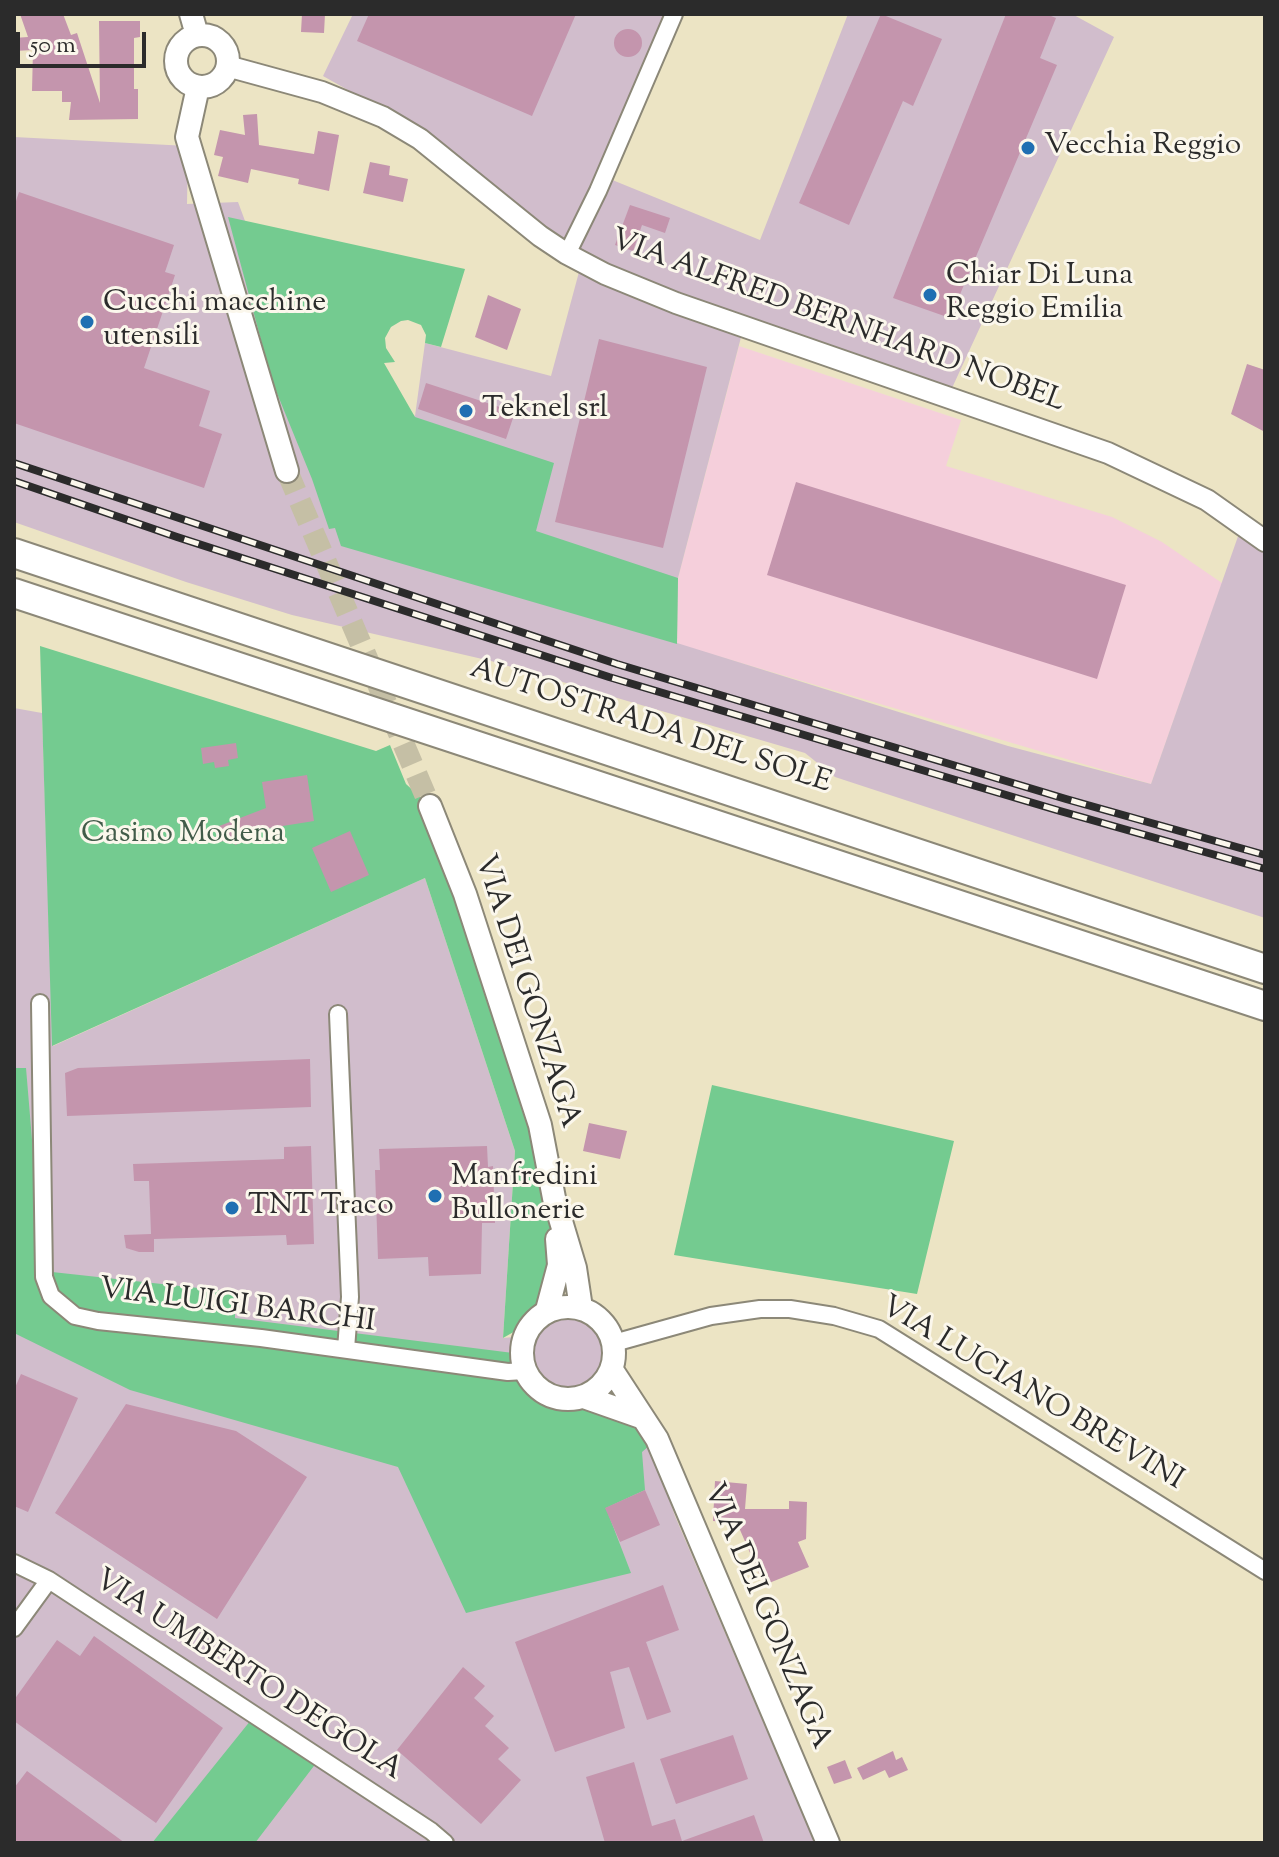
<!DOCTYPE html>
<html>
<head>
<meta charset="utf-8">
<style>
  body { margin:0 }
  #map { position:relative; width:1279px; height:1857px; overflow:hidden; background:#ece4c4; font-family:"Sorts Mill Goudy",serif }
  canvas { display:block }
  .frame { position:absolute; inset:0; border:16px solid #2b2b2b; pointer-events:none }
  .scale { position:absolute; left:16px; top:32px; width:130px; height:36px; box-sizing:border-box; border:4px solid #2b2b2b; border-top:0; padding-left:10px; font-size:24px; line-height:28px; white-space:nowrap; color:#2b2b2b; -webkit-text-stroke:6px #fbf7ec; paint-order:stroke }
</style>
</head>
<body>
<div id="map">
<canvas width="1279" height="1857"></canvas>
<div class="frame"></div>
<div class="scale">50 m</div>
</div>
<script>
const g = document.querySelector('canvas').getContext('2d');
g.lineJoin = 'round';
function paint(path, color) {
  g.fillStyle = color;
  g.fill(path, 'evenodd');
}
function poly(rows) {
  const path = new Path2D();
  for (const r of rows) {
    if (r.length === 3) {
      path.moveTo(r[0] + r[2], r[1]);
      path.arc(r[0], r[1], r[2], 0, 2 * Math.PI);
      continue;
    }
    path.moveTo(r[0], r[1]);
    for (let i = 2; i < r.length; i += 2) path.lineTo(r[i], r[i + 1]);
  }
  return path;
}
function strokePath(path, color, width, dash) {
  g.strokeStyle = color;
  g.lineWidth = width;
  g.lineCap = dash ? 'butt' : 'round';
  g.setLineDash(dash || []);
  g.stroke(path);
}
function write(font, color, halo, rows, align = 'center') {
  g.font = font + ' "Sorts Mill Goudy",serif';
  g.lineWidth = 6;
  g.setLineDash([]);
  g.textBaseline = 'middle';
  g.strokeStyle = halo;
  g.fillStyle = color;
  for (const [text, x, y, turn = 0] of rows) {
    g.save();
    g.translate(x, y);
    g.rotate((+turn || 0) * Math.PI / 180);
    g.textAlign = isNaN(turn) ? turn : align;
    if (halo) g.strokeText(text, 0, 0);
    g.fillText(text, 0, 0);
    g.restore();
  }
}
const built = poly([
  [739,346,961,420,946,466,1112,517,1162,542,1222,583,1151,784,677,644,678,578]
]);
const industrial = poly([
  [353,14,669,14,600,175,760,240,848,14,1072,14,1114,37,952,388,745,322,678,578,677,643,1008,746,1151,784,1242,525,1265,537,1265,918,835,777,805,753,491,661,292,615,186,582,14,522,14,137,188,146,187,204,238,202,261,264,415,416,425,343,551,376,579,272,552,256,475,193,412,126,323,76],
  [14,708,42,713,53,1046,425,878,515,1151,503,1338,524,1336,533,1321,547,1310,581,1308,595,1314,604,1324,614,1343,612,1370,641,1417,675,1516,815,1843,14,1843]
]);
const green = poly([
  [228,217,465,269,441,347,425,343,426,335,421,325,408,320,401,321,391,327,385,338,386,348,395,362,384,363,415,417,554,463,536,531,678,578,677,644,341,546,335,528,329,529,312,479,272,381],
  [40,646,376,751,390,745,406,784,430,806,540,1125,559,1265,533,1321,503,1338,515,1151,425,878,52,1046],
  [14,1068,26,1068,43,1271,235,1292,235,1318,521,1354,524,1371,539,1390,561,1399,584,1397,657,1439,642,1452,645,1490,606,1508,631,1573,466,1613,398,1467,130,1390,14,1333],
  [712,1085,954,1141,917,1294,674,1255],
  [255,1715,320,1758,255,1843,152,1843]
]);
const building = poly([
  [20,14,63,14,71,35,77,33,100,103,99,21,140,21,140,37,134,38,134,89,138,89,138,119,69,120,71,102,62,102,62,91,32,91,33,50,14,51,14,38,28,37],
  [302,14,325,14,324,33,301,32],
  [369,14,576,14,532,116,357,41],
  [881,14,942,39,913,106,903,101,849,225,799,203],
  [1006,14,1046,14,1056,18,1040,58,1057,65,950,318,893,298],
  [628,43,14],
  [257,114,259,145,314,154,318,131,339,135,329,191,298,184,299,179,251,169,248,183,218,176,223,157,214,155,220,130,245,135,243,115],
  [370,162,390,166,389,175,408,179,403,202,363,193],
  [19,192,174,245,165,272,175,275,144,368,210,391,199,426,222,434,204,488,14,423,14,207],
  [630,205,670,218,665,233,642,225,633,251,615,245],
  [488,295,521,309,507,350,475,337],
  [599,339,707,367,663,548,555,522],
  [1247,364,1265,370,1265,432,1231,414],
  [426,383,515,412,506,439,418,409],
  [796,482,1126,585,1097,679,767,575],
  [236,743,238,758,228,760,229,766,215,768,214,762,203,764,201,748],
  [307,775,314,821,245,832,248,840,235,845,232,838,220,842,214,828,266,808,262,782],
  [350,831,369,875,331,892,312,848],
  [310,1059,311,1107,67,1116,65,1073,78,1068],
  [589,1123,627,1131,620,1159,583,1151],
  [311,1146,314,1244,287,1245,286,1235,154,1239,154,1252,139,1252,126,1248,124,1235,151,1234,149,1181,134,1181,133,1164,284,1159,284,1147],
  [487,1146,488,1167,493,1166,495,1223,482,1223,481,1274,429,1276,428,1257,378,1259,375,1170,380,1170,379,1149],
  [21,1374,78,1398,28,1512,14,1506,14,1390],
  [126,1404,236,1431,307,1477,217,1619,55,1513],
  [715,1481,747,1484,745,1509,789,1509,789,1501,807,1502,806,1539,798,1542,809,1567,764,1585,737,1523,713,1521],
  [645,1490,660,1525,620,1542,605,1508],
  [663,1585,679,1630,646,1642,671,1712,647,1720,629,1667,610,1672,625,1728,555,1752,515,1642],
  [94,1636,223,1728,156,1823,14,1721,14,1700,57,1640,80,1656],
  [463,1667,485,1686,474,1698,494,1716,485,1726,509,1748,498,1759,521,1780,481,1824,397,1750],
  [733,1735,748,1779,676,1804,660,1759],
  [893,1751,896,1760,902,1757,908,1770,889,1778,885,1770,863,1780,857,1768],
  [845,1760,852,1778,834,1784,827,1767],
  [634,1762,652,1826,675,1819,682,1841,754,1815,764,1843,605,1843,586,1777],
  [27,1771,125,1843,14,1843,14,1788]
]);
const secondaryTunnel = poly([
  [287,471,430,806]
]);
const minor = poly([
  [567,254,598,191,674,14],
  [40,1003,44,1277,51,1296,75,1316,98,1321,261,1338,508,1372,524,1371],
  [338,1014,350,1297,346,1349],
  [614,1343,711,1316,760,1309,790,1309,834,1316,879,1329,1265,1571],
  [14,1563,49,1580,431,1831,445,1843],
  [14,1628,49,1580]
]);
const tertiary = poly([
  [227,66,322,92,383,117,420,139,540,236,567,254,605,274,676,303,1108,453,1207,500,1265,541]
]);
const secondary = poly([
  [191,14,197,35],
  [202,61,26],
  [198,87,187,137,287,471],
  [430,806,465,894,540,1125,554,1198,575,1268,581,1308],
  [568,1353,46],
  [547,1310,559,1265,557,1239],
  [612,1370,657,1439,828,1843],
  [584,1397,641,1417]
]);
const motorway = poly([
  [14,553,1265,969],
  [14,593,1265,1006]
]);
const rail = poly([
  [14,463,617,664,1066,799,1265,855],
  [14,481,177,537,609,677,1060,811,1265,869]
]);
const markers = [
  [1028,148,8,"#1f6fb2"],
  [930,295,8,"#1f6fb2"],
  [87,322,8,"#1f6fb2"],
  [466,411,8,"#1f6fb2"],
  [435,1196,8,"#1f6fb2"],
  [232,1208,8,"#1f6fb2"]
];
const poiNames = [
  ["Vecchia Reggio",1044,148],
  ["Chiar Di Luna",946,278],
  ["Reggio Emilia",946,312],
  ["Cucchi macchine",103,305],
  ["utensili",103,339],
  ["Teknel srl",482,411],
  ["Manfredini",451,1179],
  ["Bullonerie",451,1213],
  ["TNT Traco",248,1208]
];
const streetNames = [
  ["VIA ALFRED BERNHARD NOBEL",837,323,20],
  ["AUTOSTRADA DEL SOLE",650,728,18],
  ["VIA DEI GONZAGA",525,992,72],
  ["VIA LUIGI BARCHI",237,1308,7],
  ["VIA LUCIANO BREVINI",1031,1395,31],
  ["VIA DEI GONZAGA",765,1617,67],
  ["VIA UMBERTO DEGOLA",247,1677,33]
];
const parkNames = [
  ["Casino Modena",183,836]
];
paint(built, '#f5cfdb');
paint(industrial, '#d1bdcc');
paint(green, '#74cb90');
paint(building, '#c495ad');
strokePath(secondaryTunnel, '#c5bfa5', 22, [22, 11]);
strokePath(minor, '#8c8878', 20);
strokePath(tertiary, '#8c8878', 24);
strokePath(secondary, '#8c8878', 26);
strokePath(motorway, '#8c8878', 32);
strokePath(minor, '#fff', 16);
strokePath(tertiary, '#fff', 20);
strokePath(secondary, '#fff', 22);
strokePath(motorway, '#fff', 28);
strokePath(rail, '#2b2b2b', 8);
strokePath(rail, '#fbf7ec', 5, [15]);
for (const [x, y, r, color] of markers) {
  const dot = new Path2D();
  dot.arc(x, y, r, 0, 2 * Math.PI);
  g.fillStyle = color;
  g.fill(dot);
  strokePath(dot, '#fbf7ec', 3);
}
write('30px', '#2b2b2b', '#fbf7ec', poiNames, 'left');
write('30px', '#2b2b2b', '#fbf7ec', streetNames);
write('30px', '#415b49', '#fbf7ec', parkNames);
</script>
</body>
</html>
